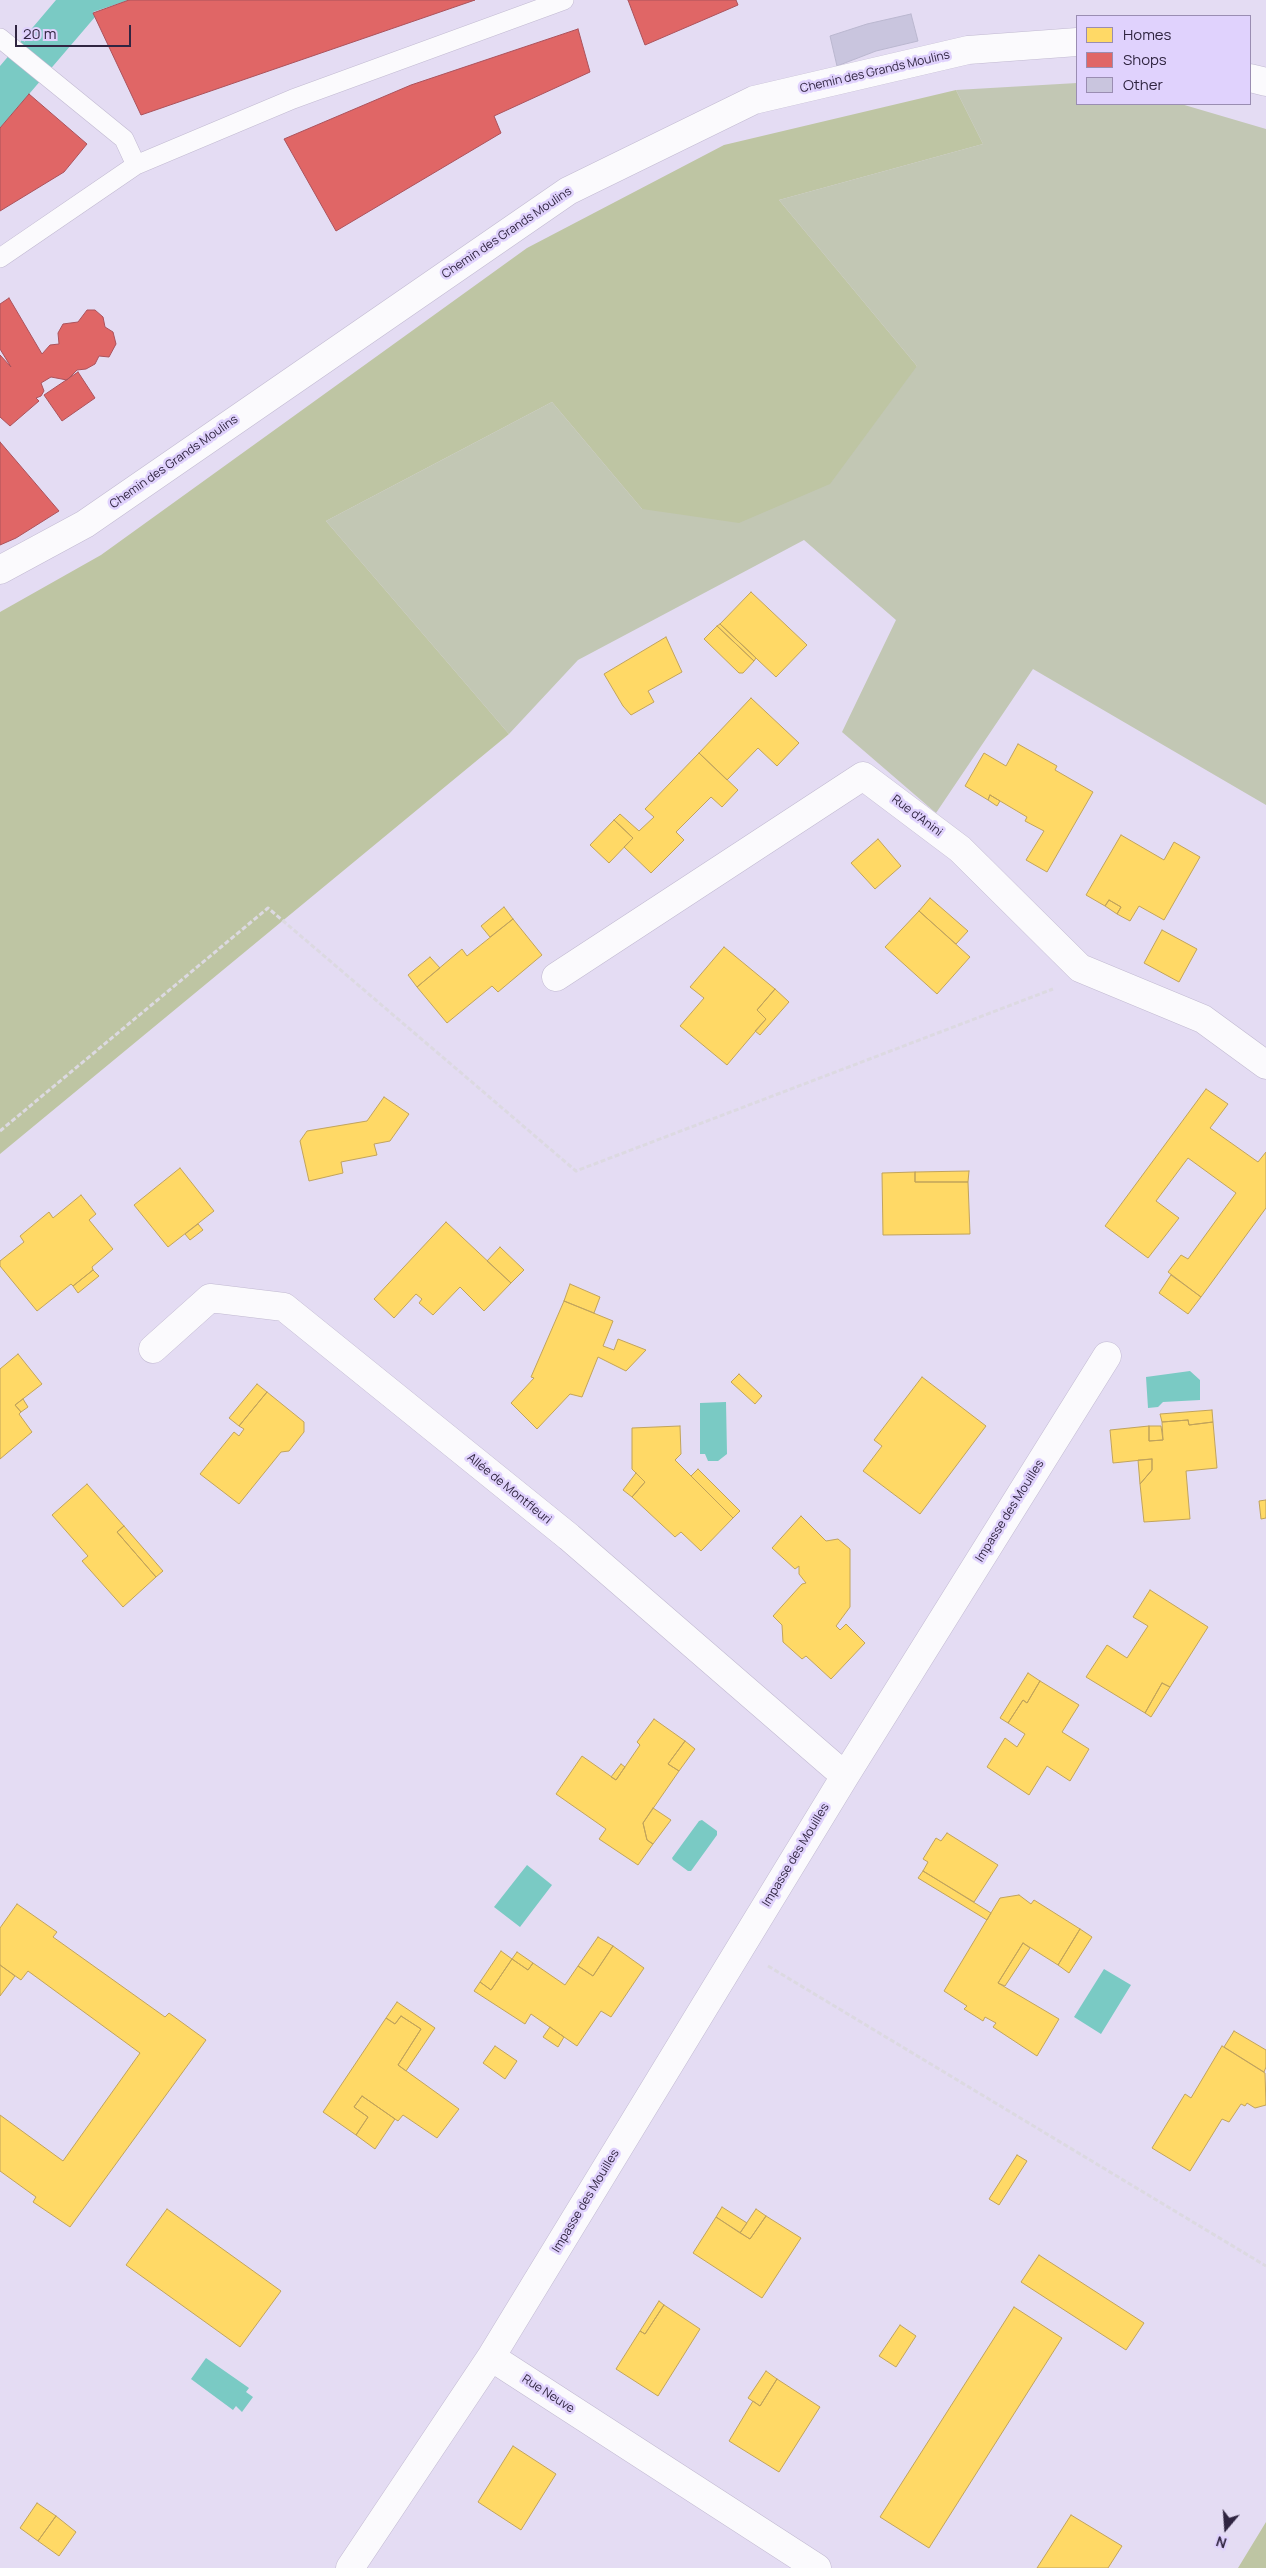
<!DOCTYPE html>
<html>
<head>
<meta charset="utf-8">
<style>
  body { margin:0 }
  #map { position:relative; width:1266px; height:2568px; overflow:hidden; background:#e4dcf3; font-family:Manrope,sans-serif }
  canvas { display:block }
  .legend { position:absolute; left:1076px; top:15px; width:175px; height:90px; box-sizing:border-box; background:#e0d2fd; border:1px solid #9a8db2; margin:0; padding:6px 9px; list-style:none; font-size:15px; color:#302541 }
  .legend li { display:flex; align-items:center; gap:10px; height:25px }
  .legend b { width:25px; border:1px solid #9a8db2 }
  .north { position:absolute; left:1201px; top:2503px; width:50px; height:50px; -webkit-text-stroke:4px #e0d2fd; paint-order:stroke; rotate:198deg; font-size:14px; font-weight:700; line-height:20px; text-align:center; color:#302541 }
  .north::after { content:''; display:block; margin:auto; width:18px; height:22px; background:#302541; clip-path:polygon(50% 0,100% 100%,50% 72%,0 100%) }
  .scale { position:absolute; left:15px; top:25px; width:116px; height:22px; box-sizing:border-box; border:2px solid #302541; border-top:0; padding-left:6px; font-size:15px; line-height:18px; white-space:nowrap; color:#302541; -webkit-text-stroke:4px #e0d2fd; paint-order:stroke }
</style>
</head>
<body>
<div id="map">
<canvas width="1266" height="2568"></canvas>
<ul class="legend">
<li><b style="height:14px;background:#ffd966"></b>Homes</li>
<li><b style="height:14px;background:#e06666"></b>Shops</li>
<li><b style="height:14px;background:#c9c5de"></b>Other</li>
</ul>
<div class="north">N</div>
<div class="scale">20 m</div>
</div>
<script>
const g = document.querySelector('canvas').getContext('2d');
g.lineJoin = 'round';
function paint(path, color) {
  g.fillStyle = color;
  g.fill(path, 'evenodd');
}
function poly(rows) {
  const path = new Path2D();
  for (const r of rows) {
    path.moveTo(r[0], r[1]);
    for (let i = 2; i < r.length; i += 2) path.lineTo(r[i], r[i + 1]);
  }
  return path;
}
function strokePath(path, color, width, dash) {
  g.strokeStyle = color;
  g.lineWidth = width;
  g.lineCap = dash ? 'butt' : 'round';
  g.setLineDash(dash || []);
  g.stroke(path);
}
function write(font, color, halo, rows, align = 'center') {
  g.font = font + ' Manrope,sans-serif';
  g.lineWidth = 5;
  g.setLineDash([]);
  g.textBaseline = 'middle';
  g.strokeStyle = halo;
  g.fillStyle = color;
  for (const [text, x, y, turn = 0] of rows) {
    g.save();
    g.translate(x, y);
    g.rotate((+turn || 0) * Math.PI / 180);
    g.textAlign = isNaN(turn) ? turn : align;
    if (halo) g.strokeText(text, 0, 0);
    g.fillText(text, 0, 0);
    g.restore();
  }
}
const green = poly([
  [1077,83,1077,104,1181,104,1266,129,1266,805,1033,669,936,813,842,732,896,620,804,540,578,660,509,734,326,521,552,402,642,509,917,366,779,200,983,144,956,90]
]);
const forest = poly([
  [956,90,983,144,779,200,917,366,830,484,739,523,642,509,552,402,326,521,509,734,0,1154,0,612,101,555,527,248,724,145],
  [1266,2522,1266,2568,1238,2568]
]);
const water = poly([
  [56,0,129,0,93,12,95,17,0,128,0,66],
  [1190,1371,1200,1380,1200,1400,1163,1402,1158,1407,1148,1408,1146,1377],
  [726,1402,727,1454,718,1461,708,1461,705,1454,700,1454,700,1403],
  [702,1820,717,1831,717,1835,691,1871,688,1871,673,1860,672,1858,699,1821],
  [527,1865,552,1885,520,1927,494,1907],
  [1104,1969,1131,1985,1101,2034,1074,2017],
  [206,2358,249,2388,246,2392,253,2397,242,2412,236,2406,233,2410,191,2379]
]);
const homes = poly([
  [751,592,807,645,776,677,720,624,751,592],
  [720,624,756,658,754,661,717,626,720,624],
  [717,626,754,661,743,673,739,673,704,639,717,626],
  [666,637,682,672,648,691,654,702,631,715,623,706,604,674,666,637],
  [751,698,799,743,777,766,758,748,727,780,699,753,751,698],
  [1018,744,1057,766,1055,770,1093,792,1047,872,1026,860,1044,831,1025,821,1027,817,990,795,988,800,965,786,984,753,1006,766,1018,744],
  [699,753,738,790,722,807,711,797,676,832,684,840,651,873,624,847,633,838,614,820,620,814,639,831,654,817,645,809,699,753],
  [990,795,1000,801,997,806,988,800,990,795],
  [614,820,633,838,609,863,590,845,614,820],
  [1121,835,1164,860,1174,842,1200,857,1164,920,1139,906,1130,921,1117,914,1121,907,1109,900,1105,906,1086,895,1121,835],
  [878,839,901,866,875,889,851,863,878,839],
  [930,898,968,931,956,944,919,911,930,898],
  [1109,900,1121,907,1117,914,1105,906,1109,900],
  [504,907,513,919,490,937,481,926,504,907],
  [919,911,970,957,937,994,885,947,919,911],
  [513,919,542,955,498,992,492,986,447,1023,417,987,462,949,467,956,513,919],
  [1162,930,1197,949,1179,982,1144,963,1162,930],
  [724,947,775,989,757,1010,766,1019,727,1065,680,1026,704,998,690,987,724,947],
  [430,957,440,968,417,987,408,975,430,957],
  [775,989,789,1002,760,1035,755,1031,766,1019,757,1010,775,989],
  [1206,1089,1228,1104,1210,1128,1258,1162,1266,1152,1266,1208,1201,1297,1168,1272,1181,1255,1188,1259,1236,1193,1188,1158,1156,1201,1179,1218,1148,1258,1105,1226,1206,1089],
  [384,1097,409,1114,390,1141,374,1144,377,1155,341,1162,343,1173,309,1181,300,1141,307,1131,367,1121,384,1097],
  [180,1168,214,1211,168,1247,134,1205,180,1168],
  [969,1171,968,1182,915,1182,915,1172,969,1171],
  [915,1172,915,1182,968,1182,970,1234,883,1235,882,1173,915,1172],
  [81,1195,96,1214,89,1220,113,1249,92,1267,93,1270,73,1286,71,1284,37,1311,0,1266,0,1261,24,1242,20,1236,49,1212,53,1218,81,1195],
  [446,1222,511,1283,484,1311,460,1287,433,1315,419,1303,422,1299,416,1294,394,1318,374,1299,446,1222],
  [198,1224,203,1230,190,1240,185,1234,198,1224],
  [500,1247,524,1270,511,1283,487,1261,500,1247],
  [93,1270,99,1276,78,1293,73,1286,93,1270],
  [1171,1275,1201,1297,1188,1314,1159,1293,1171,1275],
  [570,1284,600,1297,594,1313,564,1301,570,1284],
  [564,1301,613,1321,603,1346,614,1350,618,1339,646,1350,626,1371,598,1357,582,1397,570,1394,537,1429,511,1403,534,1378,531,1377,564,1301],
  [18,1354,42,1384,15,1405,21,1412,19,1414,32,1432,0,1459,0,1369,18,1354],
  [739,1374,762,1396,755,1404,731,1382,739,1374],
  [922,1377,986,1426,920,1514,863,1471,882,1446,874,1440,922,1377],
  [257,1384,267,1392,239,1426,229,1418,257,1384],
  [267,1392,304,1422,304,1432,289,1451,281,1452,239,1504,200,1474,234,1432,239,1436,244,1429,239,1426,267,1392],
  [23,1399,28,1407,21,1412,15,1405,23,1399],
  [1212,1410,1213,1422,1189,1425,1188,1420,1162,1422,1160,1414,1212,1410],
  [1188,1420,1189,1425,1213,1422,1217,1468,1186,1471,1190,1519,1144,1522,1140,1484,1152,1470,1152,1459,1113,1463,1110,1430,1149,1426,1149,1441,1163,1440,1162,1422,1188,1420],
  [680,1426,681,1454,675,1460,733,1518,701,1551,681,1532,675,1537,632,1497,645,1482,632,1469,632,1428,680,1426],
  [1149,1426,1161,1426,1163,1440,1149,1441,1149,1426],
  [1152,1459,1152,1470,1140,1484,1138,1460,1152,1459],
  [698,1469,740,1511,733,1518,691,1476,698,1469],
  [636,1473,645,1482,632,1497,623,1490,636,1473],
  [87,1484,124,1526,117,1532,156,1577,123,1607,82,1561,88,1556,52,1515,87,1484],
  [1266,1500,1266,1518,1261,1519,1259,1501,1266,1500],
  [801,1516,826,1541,838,1539,850,1549,850,1607,836,1626,840,1630,846,1624,865,1643,831,1679,806,1656,802,1659,783,1642,782,1625,773,1616,802,1584,806,1583,799,1574,799,1566,795,1569,772,1548,801,1516],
  [124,1526,163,1571,156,1577,117,1532,124,1526],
  [1150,1590,1208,1627,1170,1687,1162,1683,1145,1713,1086,1677,1107,1645,1127,1658,1148,1626,1133,1617,1150,1590],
  [1028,1673,1040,1681,1027,1703,1023,1700,1008,1723,1000,1718,1028,1673],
  [1040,1681,1079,1705,1062,1732,1089,1749,1070,1781,1047,1766,1029,1795,987,1767,1005,1738,1017,1747,1025,1734,1008,1723,1023,1700,1027,1703,1040,1681],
  [1162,1683,1170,1687,1151,1717,1145,1713,1162,1683],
  [654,1719,685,1741,668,1764,679,1771,643,1823,647,1840,653,1844,638,1865,599,1839,606,1829,556,1794,582,1756,616,1780,640,1745,637,1742,654,1719],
  [685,1741,695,1749,679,1771,668,1764,685,1741],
  [621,1764,625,1767,616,1780,611,1777,621,1764],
  [653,1808,671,1820,653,1844,647,1840,643,1823,653,1808],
  [947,1833,998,1865,974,1902,923,1871,928,1862,923,1859,936,1838,941,1841,947,1833],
  [923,1871,991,1913,987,1920,918,1878,923,1871],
  [1019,1895,1031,1904,1034,1900,1080,1929,1058,1965,1023,1943,998,1983,1059,2019,1037,2056,993,2027,996,2023,985,2017,983,2021,964,2009,967,2006,944,1991,1000,1898,1019,1895],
  [17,1904,57,1932,53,1937,165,2017,169,2013,206,2040,70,2227,33,2202,36,2197,0,2171,0,2115,63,2161,140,2053,28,1971,21,1980,0,1965,0,1928,17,1904],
  [1080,1929,1092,1937,1069,1973,1058,1965,1080,1929],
  [598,1937,613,1946,593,1976,578,1966,598,1937],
  [1023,1943,1030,1948,1005,1986,998,1983,1023,1943],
  [613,1946,644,1968,611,2017,601,2011,577,2046,531,2014,525,2024,474,1991,480,1982,491,1990,512,1959,528,1970,533,1963,565,1985,578,1966,593,1976,613,1946],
  [501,1951,512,1959,491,1990,480,1982,501,1951],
  [517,1952,533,1963,528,1970,512,1959,517,1952],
  [0,1965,15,1976,0,1996,0,1965],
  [397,2002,435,2028,406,2071,398,2065,421,2029,401,2016,395,2024,386,2018,397,2002],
  [401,2016,421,2029,398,2065,459,2109,437,2138,403,2115,398,2121,395,2119,362,2096,354,2107,368,2117,356,2135,323,2112,386,2018,395,2024,401,2016],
  [550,2027,564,2037,558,2047,543,2037,550,2027],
  [1234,2031,1266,2050,1266,2067,1264,2072,1224,2047,1234,2031],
  [495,2046,517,2061,505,2079,483,2063,495,2046],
  [1222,2046,1265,2073,1266,2105,1255,2108,1247,2103,1245,2106,1241,2104,1229,2122,1222,2119,1190,2171,1152,2148,1185,2094,1191,2098,1222,2046],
  [362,2096,395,2119,375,2149,356,2135,368,2117,354,2107,362,2096],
  [1017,2155,1027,2161,999,2205,989,2199,1017,2155],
  [722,2207,747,2223,740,2233,716,2217,722,2207],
  [167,2209,281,2291,240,2347,126,2265,167,2209],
  [756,2209,766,2216,750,2239,740,2233,756,2209],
  [766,2216,801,2238,762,2298,693,2253,716,2217,750,2239,766,2216],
  [1039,2255,1144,2323,1126,2350,1021,2282,1039,2255],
  [659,2301,664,2305,645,2334,640,2331,659,2301],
  [664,2305,700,2329,658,2396,616,2369,640,2331,645,2334,664,2305],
  [1014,2307,1062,2338,929,2548,880,2517,1014,2307],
  [900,2325,916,2336,896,2367,879,2356,900,2325],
  [766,2371,777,2379,760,2406,748,2398,766,2371],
  [777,2379,820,2407,779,2472,729,2441,753,2401,760,2406,777,2379],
  [513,2446,556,2474,521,2530,478,2502,513,2446],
  [37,2503,56,2516,38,2541,20,2528,37,2503],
  [1071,2515,1122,2546,1108,2568,1037,2568,1071,2515],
  [56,2516,76,2532,59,2556,38,2541,56,2516]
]);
const shops = poly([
  [129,0,475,0,141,115,93,13,129,0],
  [628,0,736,0,738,5,645,45,628,0],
  [578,29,590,72,494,116,501,133,336,231,284,139,411,85,578,29],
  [29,94,87,144,64,172,0,211,0,128,29,94],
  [9,298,42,354,50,345,59,344,58,333,63,324,78,322,87,310,95,310,103,317,105,327,113,332,116,344,109,357,99,356,95,364,86,369,77,370,67,380,51,377,41,383,44,391,41,396,36,398,39,401,10,426,0,417,0,355,11,367,0,349,0,304,9,298],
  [78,372,95,398,62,421,44,395,78,372],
  [0,442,59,511,16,538,0,545,0,442]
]);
const building = poly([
  [911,14,918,41,876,51,837,66,830,36,867,24,911,14]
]);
const path = poly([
  [0,1131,268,908,576,1171,1053,989],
  [768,1966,1266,2266]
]);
const service = poly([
  [0,38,124,139,136,165,0,258],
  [136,165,293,99,564,0]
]);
const minor = poly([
  [556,977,863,776,960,849,1080,968,1203,1019,1266,1065],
  [153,1349,210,1298,284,1307,569,1537,845,1776],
  [491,2357,845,1776,1107,1356],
  [350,2568,491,2357,817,2568]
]);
const tertiary = poly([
  [1250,78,1266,82],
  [0,570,85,524,568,191,754,100,968,50,1077,42]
]);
const streetNames = [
  ["Chemin des Grands Moulins",875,72,-13],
  ["Chemin des Grands Moulins",507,233,-34],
  ["Chemin des Grands Moulins",174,462,-35],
  ["Rue d'Anini",917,816,37],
  ["Allée de Montfleuri",509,1489,39],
  ["Impasse des Mouilles",1010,1511,-58],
  ["Impasse des Mouilles",796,1855,-59],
  ["Impasse des Mouilles",586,2201,-59],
  ["Rue Neuve",548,2394,33]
];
paint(green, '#c2c7b4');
paint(forest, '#bec5a3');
paint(water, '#7acac4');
paint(homes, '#ffd966');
strokePath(homes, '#c1a35b', 1);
paint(shops, '#e06666');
strokePath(shops, '#ab525b', 1);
paint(building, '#c9c5de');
strokePath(building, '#bab7cf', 1);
strokePath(service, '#c1b9d1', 20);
strokePath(minor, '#c1b9d1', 29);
strokePath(tertiary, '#c1b9d1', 29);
strokePath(path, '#dcd9e1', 3, [5, 2.5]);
strokePath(service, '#fbfafd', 19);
strokePath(minor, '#fbfafd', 28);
strokePath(tertiary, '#fbfafd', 28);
write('12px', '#302541', '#e0d2fd', streetNames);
</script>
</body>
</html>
